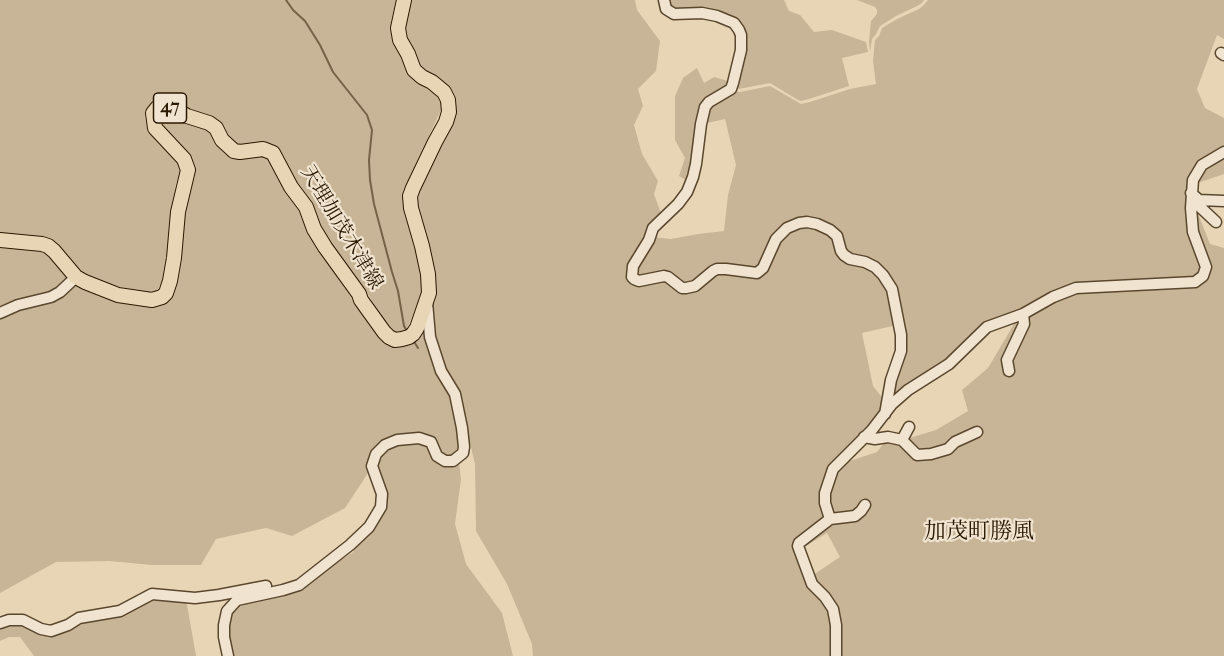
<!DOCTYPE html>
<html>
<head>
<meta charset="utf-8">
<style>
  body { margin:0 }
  canvas { display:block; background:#e8d5b6 }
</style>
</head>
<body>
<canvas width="1224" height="656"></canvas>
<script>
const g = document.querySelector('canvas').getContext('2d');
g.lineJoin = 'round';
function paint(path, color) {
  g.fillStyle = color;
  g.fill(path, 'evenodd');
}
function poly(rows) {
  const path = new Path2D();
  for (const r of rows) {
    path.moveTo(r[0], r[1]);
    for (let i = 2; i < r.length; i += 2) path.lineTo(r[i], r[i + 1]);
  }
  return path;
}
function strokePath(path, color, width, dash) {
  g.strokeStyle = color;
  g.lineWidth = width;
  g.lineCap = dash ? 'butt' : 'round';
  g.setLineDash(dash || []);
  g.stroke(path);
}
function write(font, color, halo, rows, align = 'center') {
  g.font = font + ' "IM FELL French Canon","Noto Serif JP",serif';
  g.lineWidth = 4.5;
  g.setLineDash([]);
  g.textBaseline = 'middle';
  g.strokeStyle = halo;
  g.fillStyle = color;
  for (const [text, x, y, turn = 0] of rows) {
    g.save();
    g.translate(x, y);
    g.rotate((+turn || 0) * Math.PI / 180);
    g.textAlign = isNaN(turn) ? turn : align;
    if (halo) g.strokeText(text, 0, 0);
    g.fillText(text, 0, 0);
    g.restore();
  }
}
const green = poly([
  [0,0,396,0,390,27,393,43,404,63,408,74,418,83,436,94,441,102,442,108,406,185,403,195,403,205,415,248,421,275,421,293,420,299,407,329,399,333,392,331,389,328,365,290,331,243,321,226,312,203,297,183,283,155,278,148,269,143,264,142,240,145,237,144,229,137,221,123,212,116,190,109,178,103,162,98,153,101,147,108,145,116,148,131,152,136,178,163,181,170,176,184,171,211,167,257,163,280,157,291,152,293,120,287,88,276,80,271,55,242,47,238,0,233],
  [411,0,635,0,637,10,660,41,656,71,638,89,643,106,634,125,642,154,658,181,654,194,662,216,630,278,660,279,681,290,714,273,755,276,778,240,799,225,829,231,839,252,869,266,890,290,897,325,862,333,873,386,884,400,880,413,831,468,827,518,794,546,831,610,835,656,533,656,532,644,507,584,476,531,475,464,461,406,459,390,454,382,447,376,435,345,432,304,435,294,435,274,429,244,418,206,417,197,455,113,455,103,452,93,445,84,420,66,414,51,406,38,405,28],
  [666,0,784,0,789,11,800,15,814,32,832,30,866,42,868,52,842,58,849,86,809,99,801,101,798,100,770,83,739,89,734,88,743,51,735,21,674,12],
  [857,0,924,0,922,3,917,6,896,16,880,26,876,34,872,39,870,52,869,42,871,21,877,14,877,10,875,7],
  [928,0,1224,0,1224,39,1217,35,1197,89,1205,108,1224,118,1224,149,1190,179,1203,267,1197,277,1087,283,1022,311,986,325,954,356,888,403,903,351,884,274,848,255,836,232,790,224,760,268,726,266,686,286,669,276,639,278,634,272,653,237,671,239,698,234,724,231,728,195,736,165,725,119,703,124,707,108,731,91,740,92,770,86,801,104,810,102,850,89,876,84,873,61,875,40,879,36,882,28,897,19,919,9,924,5],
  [697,68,704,83,714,77,731,82,712,96,689,182,679,176,685,158,675,140,675,96,683,78],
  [161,113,172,116,185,122,206,129,213,135,216,144,225,154,231,157,239,159,263,156,268,158,285,191,300,210,308,232,319,251,381,340,394,346,403,346,415,341,423,331,434,364,452,398,460,439,458,451,452,456,448,456,443,454,438,444,395,436,370,470,345,508,292,536,266,528,216,539,201,565,152,565,109,561,56,562,0,593,0,247,43,252,49,255,73,283,82,288,116,301,153,307,160,306,166,302,181,259,185,213,190,188,195,176,195,169,190,155,161,125,159,116],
  [1224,155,1224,174,1195,184,1198,174],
  [1193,201,1210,244,1224,248,1224,656,839,656,838,625,810,577,840,557,827,533,801,549,800,544,833,520,827,494,841,464,877,452,890,435,906,439,936,430,968,411,962,390,988,368,1017,319,1070,293,1205,278,1196,232],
  [423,443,430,448,459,462,461,479,455,524,466,564,502,613,513,656,230,656,227,623,235,604,301,589,308,586,329,568,352,553,383,511,378,466,380,456,392,445],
  [158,597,186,599,196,656,34,656,20,637,9,637,0,641,0,625,14,622,43,633]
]);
const stream = poly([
  [286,0,293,10,305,21,320,45,333,72,367,115,372,130,369,160,370,180,374,204,392,272,398,291,404,326,408,333],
  [413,340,418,348]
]);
const minor = poly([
  [664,0,666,9,674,14,702,13,717,16,734,23,739,30,741,35,741,50,733,83,731,89,709,102,705,107,701,124,696,164,693,177,687,192,678,204,653,228,649,240,633,266,632,277,634,279,639,281,664,276,668,277,682,288,686,288,695,286,713,271,717,269,726,269,757,273,763,268,776,239,787,228,799,223,807,222,817,224,830,230,837,236,841,251,844,255,850,259,865,262,875,267,883,275,892,289,901,335,901,351,891,380,885,414],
  [1221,53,1224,55],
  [1191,193,1199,200,1224,201],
  [1195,197,1199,206,1216,222],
  [0,313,18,305,51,297,60,292,76,277],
  [1009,371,1007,360,1024,324,1023,314],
  [864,437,875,439,888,437,902,440,917,455,931,454,948,449,955,442,977,432],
  [902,440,909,427],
  [830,519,855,516,861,511,865,505],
  [0,623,9,620,23,620,41,629,51,631,68,625,79,618,120,611,152,594,195,598,219,595,266,586],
  [228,656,224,637,224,625,227,611,237,600,283,590,299,585,350,545,369,527,381,507,382,494,372,466,376,454,385,445,397,440,419,438,431,442,437,456,445,461,453,461,463,453,464,447,462,428,455,394,441,371,430,337,427,302],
  [836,656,836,625,833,609,825,597,812,584,798,546,799,543,830,519,825,503,825,493,833,469,872,430,892,404,908,390,949,364,987,327,1023,314,1053,297,1076,288,1195,282,1203,276,1206,267,1193,232,1191,208,1193,180,1202,165,1224,152]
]);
const major = poly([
  [0,240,42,244,48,246,54,251,76,277,85,282,118,295,152,300,162,297,166,293,170,281,174,258,178,212,188,170,184,159,155,128,153,113,157,108,161,106,175,109,187,116,209,123,216,128,222,140,234,151,240,152,263,149,273,153,291,187,306,207,314,229,325,247,359,294,361,300,384,332,389,337,395,340,402,339,409,337,413,334,417,328,429,293,428,274,422,246,411,208,410,196,413,188,435,142,446,122,449,112,448,100,444,92,432,82,422,77,414,70,408,54,400,40,398,28,404,0]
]);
const shields = [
  [170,108,33]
];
const shieldNames = [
  ["47",170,108]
];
const streetNames = [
  ["天理加茂木津線",341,228,59]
];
const quarterNames = [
  ["加茂町勝風",979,533]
];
paint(green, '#c8b597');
strokePath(stream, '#756348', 2);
strokePath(minor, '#5a472e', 13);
strokePath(major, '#2a1800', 16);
strokePath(minor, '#f0e4d0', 10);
strokePath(major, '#e8d5b6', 14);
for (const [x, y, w] of shields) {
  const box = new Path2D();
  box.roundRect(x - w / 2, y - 15, w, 30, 4.5);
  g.fillStyle = '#f0e4d0';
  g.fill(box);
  strokePath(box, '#2a1800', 1.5);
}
write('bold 18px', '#2a1800', null, shieldNames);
write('20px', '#2a1800', '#f0e4d0', streetNames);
write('22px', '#2a1800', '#f0e4d0', quarterNames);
</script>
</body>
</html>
